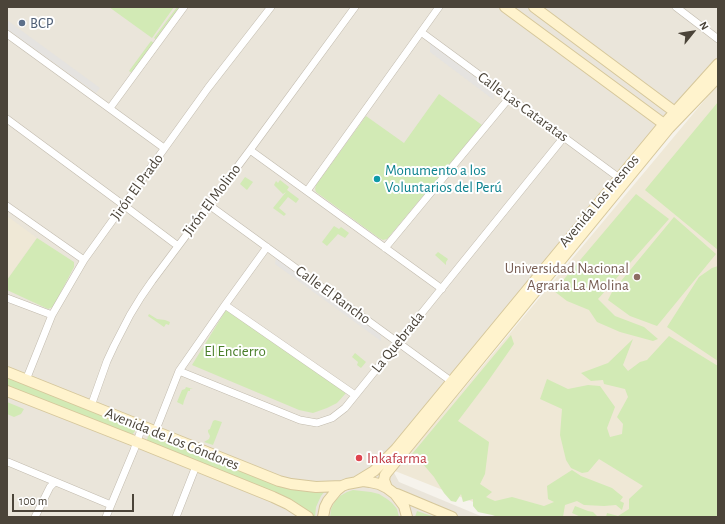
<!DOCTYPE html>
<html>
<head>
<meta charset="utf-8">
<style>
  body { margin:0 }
  #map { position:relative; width:725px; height:524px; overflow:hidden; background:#f6f3ec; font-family:"Alegreya Sans",sans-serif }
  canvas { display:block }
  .frame { position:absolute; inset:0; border:8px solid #4b4439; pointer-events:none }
  .north { position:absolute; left:673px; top:12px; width:40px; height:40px; -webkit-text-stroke:3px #fff; paint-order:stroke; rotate:60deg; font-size:11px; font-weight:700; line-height:16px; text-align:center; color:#4b4439 }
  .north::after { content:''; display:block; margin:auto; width:14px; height:18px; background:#4b4439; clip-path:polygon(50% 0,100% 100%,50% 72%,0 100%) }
  .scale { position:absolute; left:12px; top:494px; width:122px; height:18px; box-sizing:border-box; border:2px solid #4b4439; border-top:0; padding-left:5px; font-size:12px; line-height:14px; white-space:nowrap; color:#4b4439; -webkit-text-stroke:3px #fff; paint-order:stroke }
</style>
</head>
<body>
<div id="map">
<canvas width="725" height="524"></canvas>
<div class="frame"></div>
<div class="north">N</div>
<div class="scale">100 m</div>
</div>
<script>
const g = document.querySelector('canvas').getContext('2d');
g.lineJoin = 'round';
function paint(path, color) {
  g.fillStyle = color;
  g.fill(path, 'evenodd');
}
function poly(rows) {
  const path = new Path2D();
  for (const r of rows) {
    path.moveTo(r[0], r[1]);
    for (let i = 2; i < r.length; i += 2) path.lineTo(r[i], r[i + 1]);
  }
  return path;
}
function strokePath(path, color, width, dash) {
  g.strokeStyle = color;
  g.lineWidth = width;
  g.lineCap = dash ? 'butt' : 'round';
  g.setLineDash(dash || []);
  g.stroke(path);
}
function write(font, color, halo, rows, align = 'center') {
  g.font = font + ' "Alegreya Sans",sans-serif';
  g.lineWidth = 4;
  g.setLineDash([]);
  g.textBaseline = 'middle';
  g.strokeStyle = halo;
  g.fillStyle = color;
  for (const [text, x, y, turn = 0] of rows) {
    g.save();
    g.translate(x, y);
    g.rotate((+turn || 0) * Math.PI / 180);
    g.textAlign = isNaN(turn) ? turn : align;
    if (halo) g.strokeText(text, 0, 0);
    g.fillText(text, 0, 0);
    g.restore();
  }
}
const residential = poly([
  [7,7,718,7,718,68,393,471,399,482,483,517,7,517]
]);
const education = poly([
  [718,84,718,517,511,517,395,471],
  [7,216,37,238,7,280]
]);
const green = poly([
  [109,7,174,7,152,38],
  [177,7,181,7,157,40,154,38],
  [151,41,154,43,132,73,129,71],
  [439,94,482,125,387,239,383,240,379,238,316,192,315,189,316,185,366,116,404,143],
  [718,102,718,250,645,190],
  [245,177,253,182,247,190,240,184],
  [280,180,289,187,287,190,299,199,296,203,288,197,279,208,286,214,284,216,273,208,286,192,283,194,274,185,276,181,278,183],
  [636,194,669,219,598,299,615,316,644,327,658,339,653,341,620,332,597,322,589,310,567,301,554,291],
  [674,217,716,254,657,326,630,316,608,300,612,292],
  [334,226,339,229,341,227,349,233,345,238,338,234,327,246,322,242],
  [37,238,74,262,74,267,53,307,48,309,7,290,7,280],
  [438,252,448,259,446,262,446,265,435,255],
  [718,266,718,361,667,327,699,277,712,268],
  [226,310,346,393,337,403,327,408,313,413,299,410,192,365],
  [149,314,157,319,165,320,170,322,169,325,166,324,164,327,148,316],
  [511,335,514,344,486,384,458,421,489,442,485,474,480,484,492,492,486,497,495,501,512,497,544,506,554,502,548,499,547,486,572,470,581,476,612,488,623,497,620,501,624,503,622,510,616,505,604,506,584,505,577,501,565,505,563,517,498,517,492,515,478,512,473,506,473,499,463,502,461,494,456,502,451,501,444,493,434,477,423,464,415,460,418,453,412,454],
  [669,336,718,366,718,517,606,517,607,513,618,516,629,509,629,499,643,486,599,459,588,472,582,473,571,468,566,460,560,435,562,409,540,399,547,379,568,389,588,385,600,386,615,407,607,428,610,437,622,434,623,424,617,417,628,397,625,389,604,384,603,380,591,381,581,373,608,363,633,339,623,365,628,371,640,362,647,360],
  [355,353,366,362,361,368,357,365,358,362,352,357],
  [7,377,133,427,135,429,135,431,132,435,7,386],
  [186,387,193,389,190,389,190,391,188,391,184,401,183,405,177,402,182,390,185,389],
  [7,402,24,409,21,414,14,417,7,414],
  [215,420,222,422,213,445,204,442,209,439,210,436,208,432,208,430,210,429,213,421],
  [149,434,325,491,321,496,316,507,315,517,314,517,305,509,146,442],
  [353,490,371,492,379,494,387,499,392,503,397,509,399,517,330,517,331,509,335,501,340,496,347,492],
  [575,506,588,511,593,512,598,517,581,517,572,513],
  [417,511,435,517,415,517]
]);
const parking = poly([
  [7,20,100,88,96,93,7,29],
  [430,43,493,91,494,100,430,52],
  [276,257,381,333,381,341,275,264]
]);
const street = poly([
  [676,7,718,39],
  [421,32,622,180],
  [7,34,164,148],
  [110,108,184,7],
  [7,119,118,201,178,246],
  [250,150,442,289],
  [307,191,439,7],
  [209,205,455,384],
  [7,206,84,260],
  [385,248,510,97],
  [7,298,52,315],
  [225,305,355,395],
  [179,371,300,420,317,423,332,418,345,408,564,137],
  [26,380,52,315,84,260,208,88,271,7],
  [91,406,107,361,114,346,130,315,141,297,152,281,250,150,355,7],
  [155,432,179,371,225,305,267,247],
  [8,462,111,505],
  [35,517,50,487,55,482],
  [106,517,134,450,142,427],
  [176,517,196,466]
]);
const secondary = poly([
  [505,7,668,127],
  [534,7,679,115],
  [7,372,279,481,291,484,316,487,342,486],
  [7,391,137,442,273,497,288,504,308,517],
  [356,482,374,471,396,449,664,124,718,64],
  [387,488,384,480,385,475,388,471,669,128,718,77],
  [397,494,452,517],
  [323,517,325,507,328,501,337,490,342,486,347,484,363,481,370,482,379,484,387,488,395,494,404,506,407,517]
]);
const markers = [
  [22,23,4,"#5c6f8a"],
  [377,179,4,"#0f9aa8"],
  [637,277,4,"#8d6e63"],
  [359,458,4,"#e0444e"]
];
const serviceNames = [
  ["BCP",30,23]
];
const streetNames = [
  ["Calle Las Cataratas",523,107,36],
  ["Jirón El Prado",137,187,-54],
  ["Jirón El Molino",212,200,-53],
  ["Avenida Los Fresnos",599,201,-50],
  ["Calle El Rancho",333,295,36],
  ["La Quebrada",398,342,-51],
  ["Avenida de Los Cóndores",172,439,22]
];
const cultureNames = [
  ["Monumento a los",385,170],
  ["Voluntarios del Perú",385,187]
];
const educationNames = [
  ["Universidad Nacional",629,268],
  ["Agraria La Molina",629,285]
];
const parkNames = [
  ["El Encierro",235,351]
];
const healthNames = [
  ["Inkafarma",367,458]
];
paint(residential, '#eae5da');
paint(education, '#efe8d6');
paint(green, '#d2eab5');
paint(parking, '#e5e3e0');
strokePath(street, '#c2bbae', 8);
strokePath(secondary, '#d6c79b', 12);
strokePath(street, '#fff', 7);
strokePath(secondary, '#fff3cd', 10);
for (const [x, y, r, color] of markers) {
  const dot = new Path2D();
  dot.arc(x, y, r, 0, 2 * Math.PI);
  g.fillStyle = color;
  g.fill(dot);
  strokePath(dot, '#fff', 1.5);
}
write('15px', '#4e5e75', '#fff', serviceNames, 'left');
write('15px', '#4b4439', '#fff', streetNames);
write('15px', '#0d838f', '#fff', cultureNames, 'left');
write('15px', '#785e54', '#fff', educationNames, 'right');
write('15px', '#4a7f2a', '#fff', parkNames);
write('15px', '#be3a42', '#fff', healthNames, 'left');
</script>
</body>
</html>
